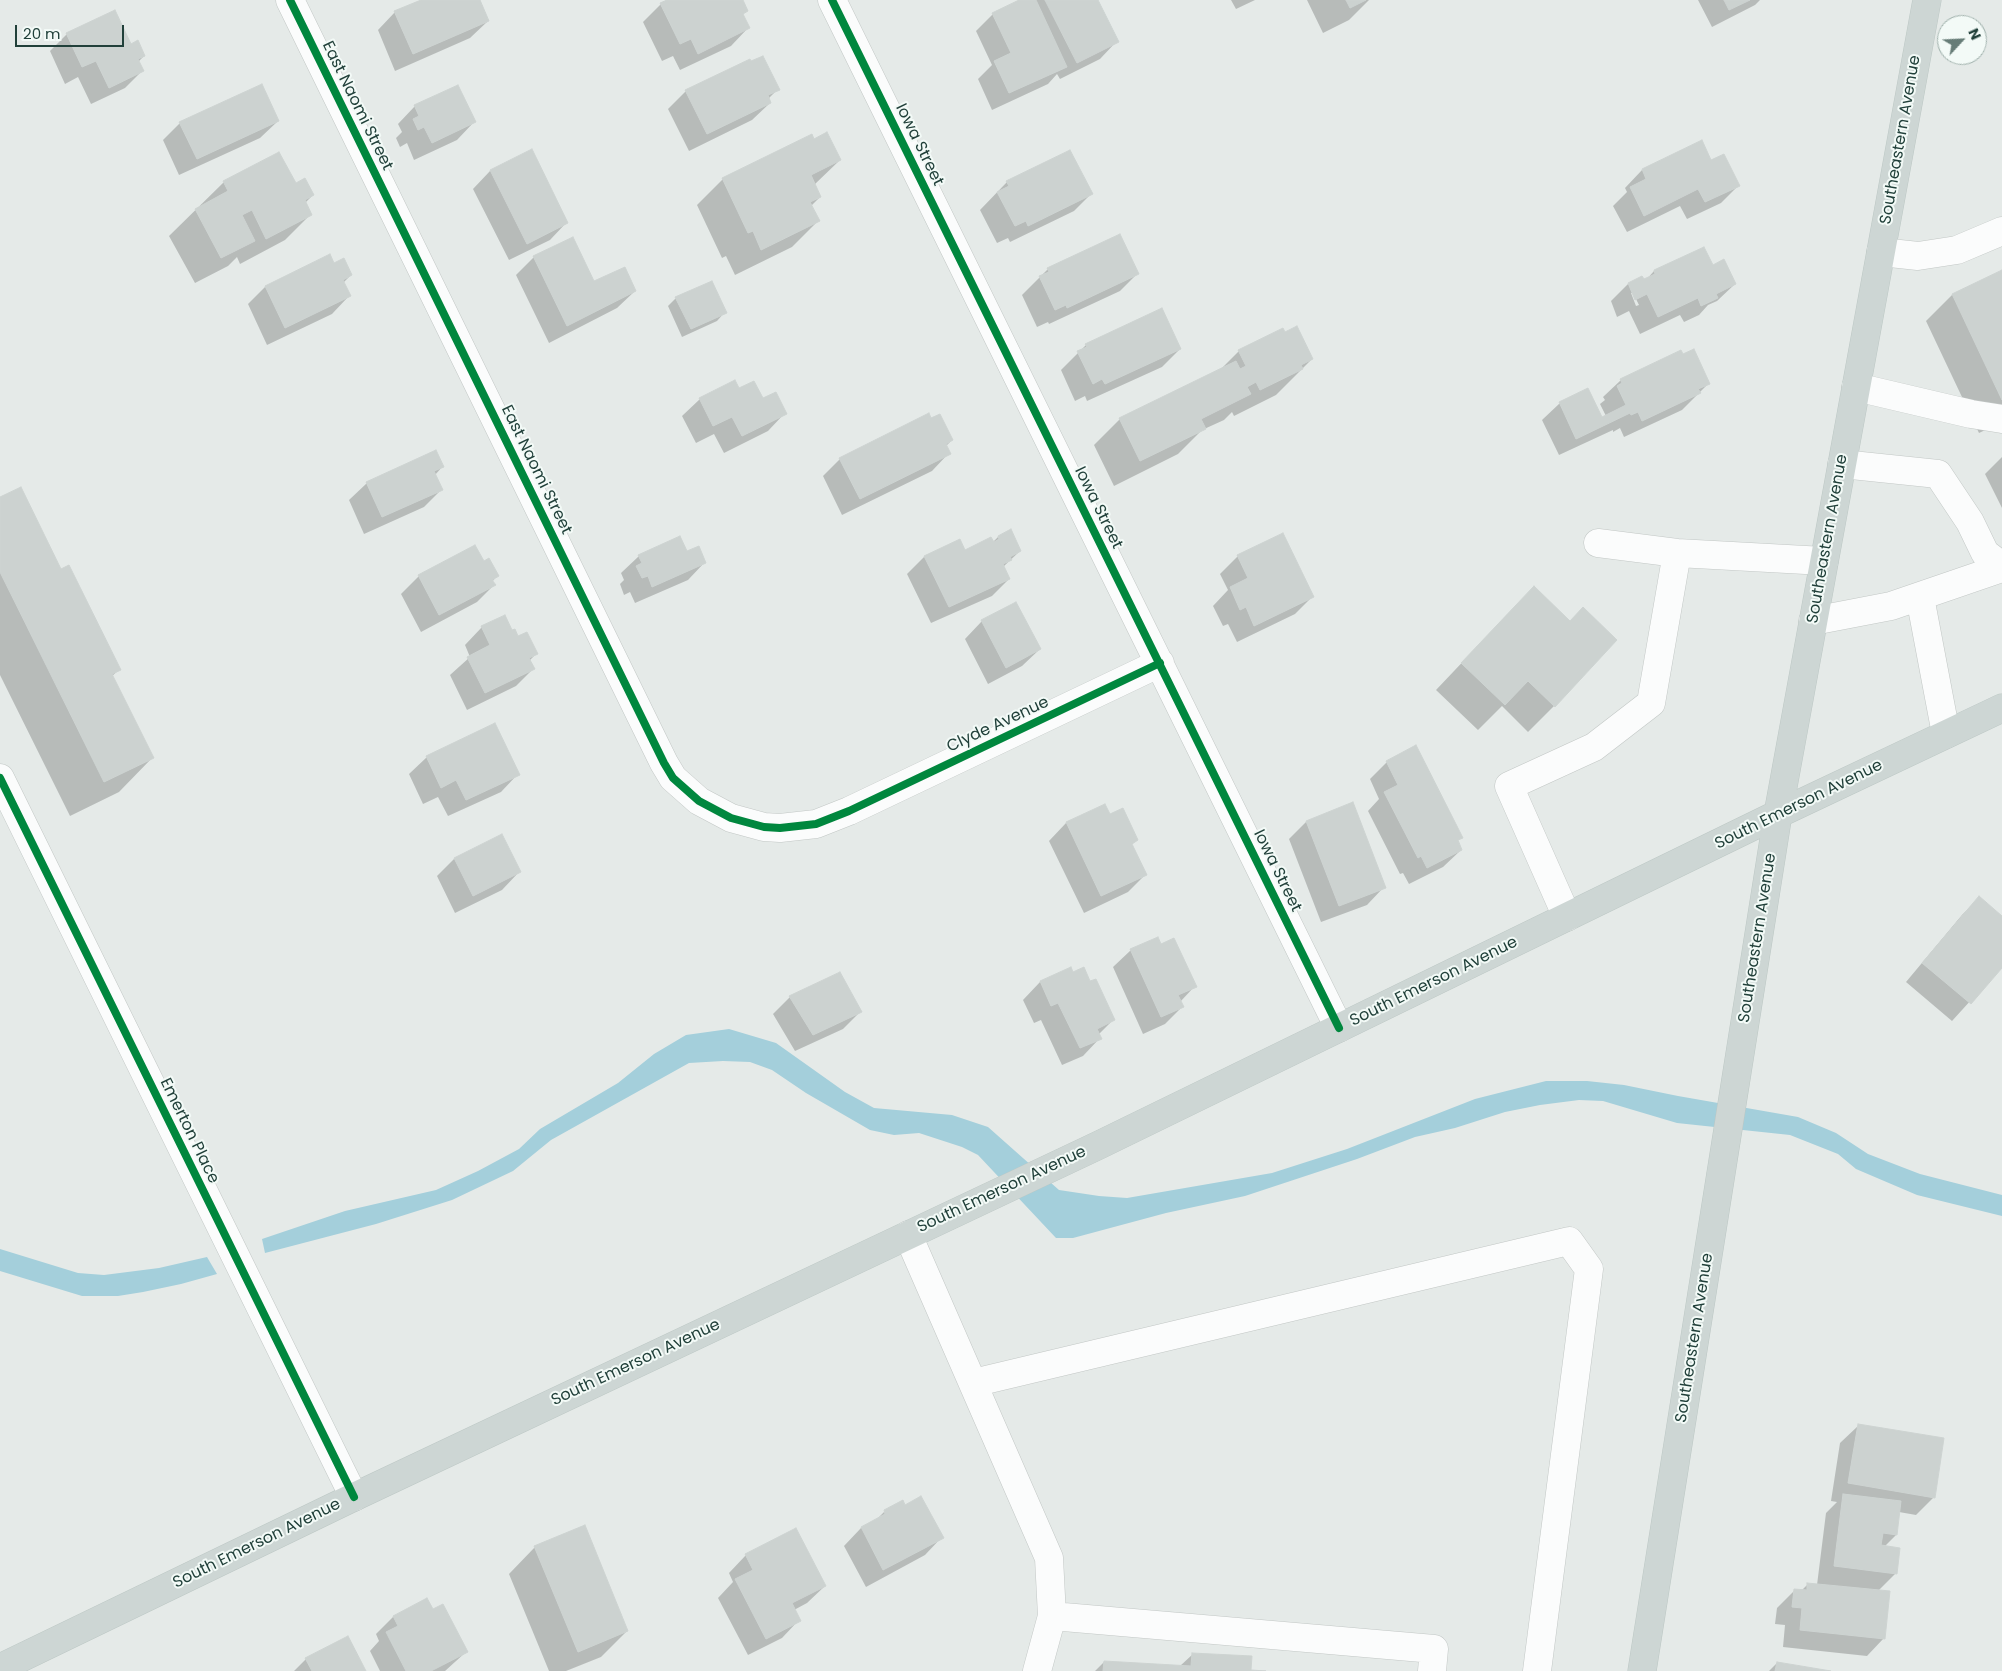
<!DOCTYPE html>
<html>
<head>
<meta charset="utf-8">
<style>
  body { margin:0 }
  #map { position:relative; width:2002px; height:1671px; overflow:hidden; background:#e5eae8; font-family:Poppins,sans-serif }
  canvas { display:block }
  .north { position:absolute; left:1937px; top:15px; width:50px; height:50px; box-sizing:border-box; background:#f3faf7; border:1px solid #9fb0ab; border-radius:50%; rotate:65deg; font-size:14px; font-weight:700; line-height:20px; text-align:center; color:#21403a }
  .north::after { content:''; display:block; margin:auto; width:18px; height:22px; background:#667c77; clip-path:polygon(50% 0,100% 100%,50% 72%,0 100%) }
  .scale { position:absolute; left:15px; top:25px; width:109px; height:22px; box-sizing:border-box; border:2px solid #21403a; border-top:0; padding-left:6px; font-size:15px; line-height:18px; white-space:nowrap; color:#21403a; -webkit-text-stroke:4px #f3faf7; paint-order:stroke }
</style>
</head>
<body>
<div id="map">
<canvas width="2002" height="1671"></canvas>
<div class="north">N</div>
<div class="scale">20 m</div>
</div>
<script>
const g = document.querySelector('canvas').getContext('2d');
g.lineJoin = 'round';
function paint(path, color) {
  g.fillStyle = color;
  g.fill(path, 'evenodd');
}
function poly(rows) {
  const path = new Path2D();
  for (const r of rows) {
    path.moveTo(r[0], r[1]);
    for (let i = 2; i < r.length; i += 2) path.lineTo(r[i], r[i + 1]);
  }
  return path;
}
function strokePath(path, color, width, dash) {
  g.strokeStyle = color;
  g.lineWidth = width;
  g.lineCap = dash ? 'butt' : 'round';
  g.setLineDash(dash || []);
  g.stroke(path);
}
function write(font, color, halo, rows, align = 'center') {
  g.font = font + ' Poppins,sans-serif';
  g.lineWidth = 4;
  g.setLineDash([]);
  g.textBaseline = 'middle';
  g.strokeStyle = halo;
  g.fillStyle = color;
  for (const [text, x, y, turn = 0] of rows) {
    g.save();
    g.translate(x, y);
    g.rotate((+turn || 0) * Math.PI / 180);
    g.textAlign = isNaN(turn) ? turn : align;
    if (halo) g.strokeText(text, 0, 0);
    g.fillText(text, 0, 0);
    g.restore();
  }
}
const water = poly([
  [729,1029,776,1043,845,1092,874,1108,952,1115,988,1127,1059,1190,1099,1196,1127,1198,1272,1173,1347,1149,1475,1099,1546,1081,1587,1081,1624,1085,1678,1096,1798,1117,1836,1133,1868,1154,1920,1174,2002,1195,2002,1216,1917,1195,1856,1169,1838,1154,1790,1135,1677,1123,1603,1101,1579,1100,1540,1105,1505,1112,1455,1128,1415,1137,1357,1159,1245,1196,1166,1213,1073,1238,1056,1238,978,1155,962,1147,919,1133,894,1135,870,1130,806,1093,772,1070,750,1062,723,1061,689,1063,551,1140,513,1171,452,1200,376,1224,265,1253,262,1239,345,1211,436,1190,478,1171,519,1149,540,1129,618,1083,654,1054,686,1035],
  [0,1249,78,1273,104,1275,159,1268,207,1257,217,1274,181,1284,143,1292,118,1296,82,1296,0,1271]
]);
const shadow = poly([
  [424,0,479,0,488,21,470,38,395,71,378,30,395,12],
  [670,0,741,0,746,11,742,15,748,28,731,46,680,70,673,56,662,61,643,22,661,4],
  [1022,0,1096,0,1117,41,1100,59,1060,79,1057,74,1048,84,992,110,978,79,992,65,976,31,993,14],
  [1231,0,1255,0,1236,9],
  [1307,0,1369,0,1349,20,1323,33],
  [1698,0,1760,0,1755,5,1712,27],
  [67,34,130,45,144,56,138,62,142,71,125,88,91,104,78,77,65,84,50,51],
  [778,89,768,99,770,103,752,120,689,151,668,109,686,91],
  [415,106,474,122,457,140,414,160,407,143,400,147,396,138,402,132,398,124],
  [278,121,260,138,179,175,163,140,180,123],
  [813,140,840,160,814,185,820,197,811,206,818,221,792,247,735,275,726,256,722,258,697,205,723,179],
  [1701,142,1710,161,1738,186,1721,203,1687,219,1680,206,1627,232,1613,206,1627,192,1625,188,1642,170],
  [532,151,567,222,550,240,509,260,473,189,490,171],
  [224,182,295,184,313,195,305,203,311,214,285,240,240,264,237,257,228,266,195,283,169,236],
  [1007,182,1091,194,1074,211,1010,242,1008,238,997,243,980,210],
  [329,256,333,265,351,275,343,283,349,296,332,314,267,345,248,304,265,287],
  [534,257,593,283,635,291,617,308,549,343,516,275],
  [1712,266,1735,284,1717,301,1708,305,1699,315,1684,322,1680,315,1640,334,1629,311,1617,317,1611,301,1628,284,1642,278,1646,280,1654,271],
  [1631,293,1633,293,1639,305,1636,306],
  [1048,269,1137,274,1120,291,1049,324,1048,322,1037,327,1022,295],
  [2002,271,2002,422,1979,433,1926,321,1952,295],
  [676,298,725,312,717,321,682,337,668,306],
  [1284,333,1312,359,1276,395,1234,416,1232,412,1224,420,1202,430,1178,454,1114,486,1094,445,1120,419,1220,370,1239,351],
  [1086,345,1180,349,1162,367,1087,401,1085,396,1075,401,1061,370],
  [1621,380,1708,384,1682,410,1624,437,1620,428,1613,432,1613,430,1559,455,1542,420,1560,403,1602,418,1606,416,1600,404,1605,400,1603,397],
  [739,390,762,400,785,413,768,431,724,453,714,434,696,443,682,416,700,399],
  [952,440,946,446,949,453,932,471,842,515,823,476,840,459],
  [2002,457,2002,508,1985,474],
  [443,466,435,475,441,490,424,507,364,534,349,500,367,483],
  [0,499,61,571,119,670,112,676,153,757,119,792,70,816,0,675],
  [1282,535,1312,597,1295,614,1237,642,1228,624,1223,626,1213,606,1228,590,1220,574,1238,556],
  [998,537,1020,551,1003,567,1009,579,992,596,931,623,907,574,924,557,959,540,964,551,993,542],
  [686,552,705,562,688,580,635,603,630,592,624,595,620,584,624,580,621,573,639,556],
  [483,563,497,576,492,582,494,585,477,602,421,632,401,594,419,576],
  [1508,614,1570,622,1554,706,1528,732,1502,706,1478,730,1436,690],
  [982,621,1040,649,1022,666,988,684,965,639],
  [482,627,511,632,536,654,529,661,533,669,516,686,467,710,450,675,470,657,465,645],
  [427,757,518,774,501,792,448,816,438,797,423,804,409,774],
  [1387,762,1461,837,1457,841,1461,850,1443,867,1409,884,1403,873,1400,874,1368,811,1379,799,1370,779],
  [1353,804,1384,887,1367,905,1321,922,1289,839,1306,822],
  [1105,806,1110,816,1137,840,1131,845,1146,874,1128,892,1084,913,1049,841,1066,823],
  [501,836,519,872,502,890,455,913,437,876,454,859],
  [1979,898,2002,917,2002,966,1952,1021,1906,982,1962,915],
  [1161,945,1195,986,1180,1002,1182,1007,1165,1024,1143,1034,1113,967,1131,950],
  [1070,969,1072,973,1090,982,1113,1020,1098,1035,1100,1038,1083,1056,1062,1065,1041,1020,1034,1023,1023,1000,1040,982],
  [790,997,861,1011,843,1029,795,1051,773,1014],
  [1858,1426,1934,1497,1916,1515,1899,1512,1896,1535,1884,1547,1896,1573,1878,1591,1884,1638,1867,1656,1783,1647,1785,1625,1775,1624,1777,1608,1795,1590,1801,1591,1808,1584,1817,1585,1826,1513,1837,1502,1831,1501,1840,1443],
  [905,1507,942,1537,925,1555,866,1587,844,1546,861,1528,875,1521,885,1511],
  [535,1547,627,1631,601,1657,566,1671,549,1671,509,1574],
  [746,1555,825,1586,807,1603,794,1610,799,1620,782,1638,748,1655,718,1598,733,1582,729,1573],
  [426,1600,432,1611,466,1652,445,1671,380,1671,370,1651,379,1641,376,1634,393,1617],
  [1193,1654,1250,1671,1095,1671,1104,1662,1180,1666],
  [306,1659,365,1671,294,1671],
  [1777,1663,1824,1671,1769,1671]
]);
const building = poly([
  [421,0,480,0,489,21,413,54,394,11,421,0],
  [667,0,743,0,748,11,743,14,750,28,698,54,691,39,680,44,660,3,667,0],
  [1019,0,1036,0,1067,67,1009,93,994,61,1011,53,992,13,1019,0],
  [1045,0,1098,0,1119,42,1077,63,1045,0],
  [1346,0,1366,0,1350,8,1346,0],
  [1724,0,1750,0,1729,10,1724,0],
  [115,10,131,44,138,40,145,56,138,59,144,71,109,88,96,61,82,67,66,33,115,10],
  [763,56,780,90,768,95,771,103,707,134,685,90,750,59,751,61,763,56],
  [262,84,279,121,197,159,179,122,262,84],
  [458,85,476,122,432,143,424,127,418,130,413,119,419,116,414,105,458,85],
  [827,132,841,160,811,175,821,197,810,202,820,221,761,250,753,231,748,233,722,178,812,134,814,139,827,132],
  [1702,140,1711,160,1724,154,1740,186,1705,202,1698,189,1644,216,1630,187,1646,179,1642,169,1702,140],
  [532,149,568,223,527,244,490,170,532,149],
  [1070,150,1093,194,1028,226,1026,221,1015,226,997,192,1009,186,1006,181,1070,150],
  [279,152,296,183,305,178,314,195,305,200,312,215,266,239,252,210,242,215,255,241,221,258,195,209,228,191,223,181,279,152],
  [1120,234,1139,274,1067,308,1066,305,1055,310,1039,276,1049,272,1047,268,1120,234],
  [573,237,594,281,625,267,636,291,567,326,533,256,573,237],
  [1704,247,1713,265,1724,259,1736,284,1716,294,1718,298,1701,306,1698,298,1658,317,1647,294,1635,300,1628,283,1642,276,1644,279,1655,274,1654,270,1704,247],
  [330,254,334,263,344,258,352,275,343,280,351,296,285,328,265,286,330,254],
  [2002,270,2002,400,1952,294,2002,270],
  [712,281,727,313,691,329,675,297,712,281],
  [1162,308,1181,349,1105,384,1102,379,1093,384,1077,351,1087,347,1085,344,1162,308],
  [1297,326,1313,359,1301,365,1303,369,1260,390,1256,382,1247,387,1251,394,1201,419,1206,429,1140,461,1119,418,1236,361,1240,369,1246,366,1238,350,1283,328,1285,332,1297,326],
  [1694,349,1710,384,1698,389,1701,393,1642,421,1638,412,1631,415,1630,413,1576,439,1559,402,1588,388,1602,417,1626,405,1617,386,1622,383,1620,379,1681,350,1683,354,1694,349],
  [735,380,739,388,754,381,763,398,776,392,787,414,742,436,732,417,713,426,699,398,735,380],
  [929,413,931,418,940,414,953,440,946,444,951,454,860,499,839,458,929,413],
  [436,450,444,467,434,471,443,490,382,517,366,482,436,450],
  [21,487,61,569,69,565,121,670,112,674,154,758,104,782,0,572,0,497,21,487],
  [1011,529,1021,551,1010,557,1012,560,1003,564,1010,579,949,607,924,556,960,539,965,550,991,537,994,542,999,539,998,536,1011,529],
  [1283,533,1314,597,1254,626,1246,607,1240,610,1230,587,1248,578,1237,555,1283,533],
  [680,536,687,551,699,546,706,563,652,587,648,576,642,578,636,566,642,563,638,555,680,536],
  [475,545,484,561,489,558,499,576,492,580,496,585,439,615,418,575,475,545],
  [1534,586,1570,621,1583,607,1617,640,1555,707,1528,681,1505,705,1461,663,1534,586],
  [1016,602,1041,649,1006,668,981,620,1016,602],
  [505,615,512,630,515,629,518,636,527,632,538,654,529,658,535,669,485,693,467,657,490,645,481,626,505,615],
  [495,723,520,775,466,800,456,780,441,788,426,756,495,723],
  [1416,745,1463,838,1458,840,1462,850,1427,868,1421,856,1418,858,1384,792,1398,785,1386,761,1416,745],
  [1353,802,1386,888,1339,906,1306,821,1353,802],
  [1105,804,1110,814,1123,808,1138,840,1132,844,1147,875,1101,896,1066,822,1105,804],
  [502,834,521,872,473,896,454,858,502,834],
  [1979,896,2002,916,2002,968,1971,1004,1922,963,1979,896],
  [1158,937,1161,944,1174,938,1197,987,1178,995,1184,1007,1161,1017,1130,949,1158,937],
  [1071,967,1073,972,1084,967,1090,981,1096,979,1115,1020,1097,1029,1102,1039,1080,1048,1058,1003,1051,1006,1040,981,1071,967],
  [840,972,862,1012,813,1035,789,996,840,972],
  [1858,1424,1944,1438,1935,1498,1848,1483,1858,1424],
  [1843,1494,1901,1501,1897,1535,1883,1533,1881,1545,1900,1548,1897,1574,1834,1566,1843,1494],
  [921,1496,944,1538,883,1570,861,1527,885,1514,884,1510,903,1500,905,1505,921,1496],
  [585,1525,628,1631,578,1652,534,1546,585,1525],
  [796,1528,826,1586,792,1603,801,1621,766,1639,735,1579,753,1570,745,1554,796,1528],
  [1807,1583,1890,1591,1885,1639,1800,1630,1802,1608,1792,1607,1794,1589,1807,1590,1807,1583],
  [427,1598,433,1609,443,1604,468,1652,431,1671,406,1671,386,1632,398,1626,393,1616,427,1598],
  [348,1636,366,1671,312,1671,305,1658,348,1636],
  [1192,1653,1252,1656,1251,1670,1266,1671,1103,1671,1104,1661,1191,1666,1192,1653],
  [1777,1662,1831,1671,1775,1671,1777,1662]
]);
const minor = poly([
  [290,0,664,763,673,778,699,801,731,818,764,827,780,828,816,824,849,811,1160,663],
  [832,0,1339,1028],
  [1881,252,1918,256,1957,250,2002,231],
  [1856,387,1971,414,2002,419],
  [1842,464,1938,474,1970,522,1985,553,2002,566],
  [1598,543,1677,553,1824,561],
  [1920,597,1946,734],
  [1813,621,1891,606,2002,568],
  [0,778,354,1497],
  [1567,917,1509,786,1594,747,1651,703,1677,553],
  [908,1235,1049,1558,1052,1616],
  [973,1383,1569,1241,1589,1269,1537,1671],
  [1037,1671,1052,1616,1434,1649,1432,1671]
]);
const major = poly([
  [0,1668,354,1497,1097,1146,1778,814,2002,708],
  [1642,1671,1778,814,1927,0]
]);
const cycleway = poly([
  [290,0,664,763,673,778,699,801,731,818,764,827,780,828,816,824,849,811,1160,663],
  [832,0,1339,1028],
  [0,778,354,1497]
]);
const streetNames = [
  ["East Naomi Street",357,106,64],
  ["Southeastern Avenue",1901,140,-80],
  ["Iowa Street",919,145,64],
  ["East Naomi Street",536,470,64],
  ["Iowa Street",1098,508,64],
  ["Southeastern Avenue",1828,539,-80],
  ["Clyde Avenue",998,725,-25],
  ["South Emerson Avenue",1799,805,-26],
  ["Iowa Street",1277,871,64],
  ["Southeastern Avenue",1758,938,-81],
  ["South Emerson Avenue",1434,982,-26],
  ["Emerton Place",189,1131,64],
  ["South Emerson Avenue",1002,1190,-25],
  ["Southeastern Avenue",1695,1338,-81],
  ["South Emerson Avenue",636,1363,-25],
  ["South Emerson Avenue",257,1544,-26]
];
paint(water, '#a4cfdb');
paint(shadow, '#0003');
paint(building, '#ccd2d0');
strokePath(building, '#cdd3d1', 1);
strokePath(minor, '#c2c7c5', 29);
strokePath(major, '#bcc7c4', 29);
strokePath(minor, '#fbfcfc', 28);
strokePath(major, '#cdd6d4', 28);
strokePath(cycleway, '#00873e', 8);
write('16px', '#21403a', '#f3faf7', streetNames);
</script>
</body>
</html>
